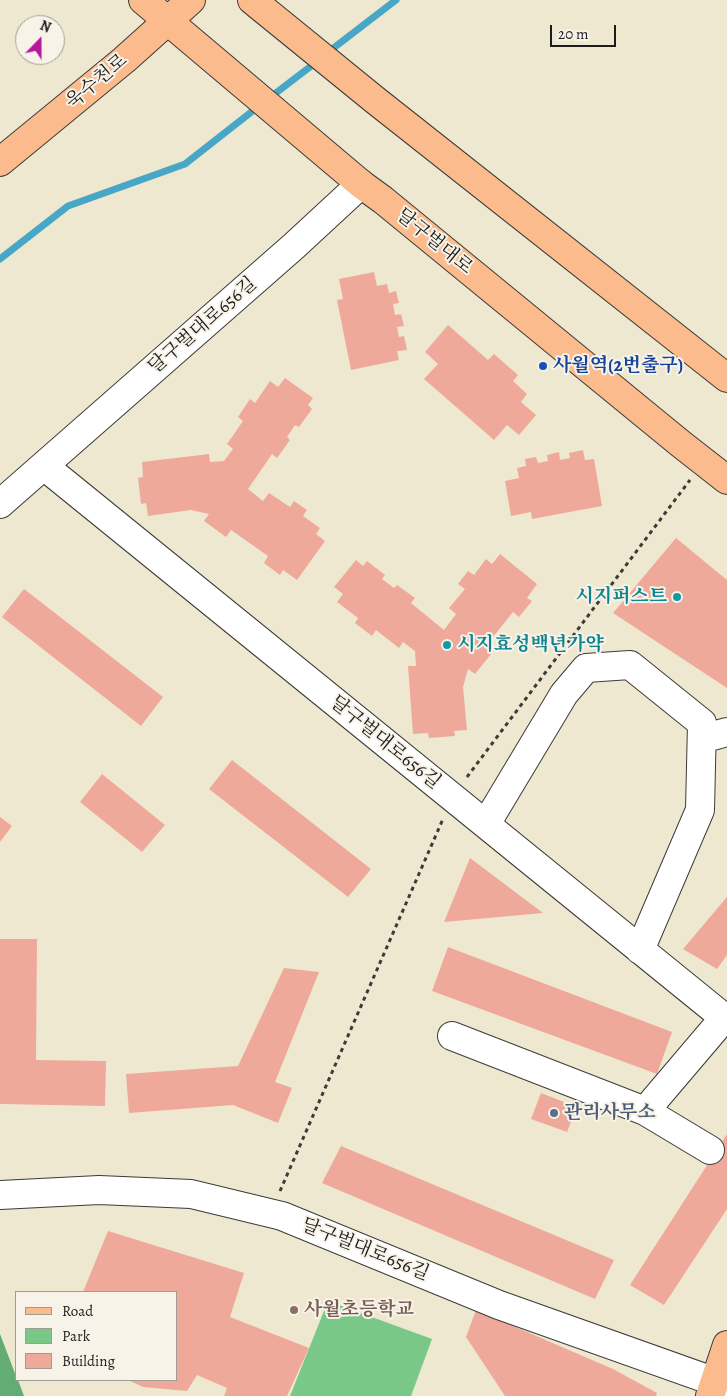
<!DOCTYPE html>
<html>
<head>
<meta charset="utf-8">
<style>
  body { margin:0 }
  #map { position:relative; width:727px; height:1396px; overflow:hidden; background:#efe8d0; font-family:Alegreya,serif }
  canvas { display:block }
  .legend { position:absolute; left:15px; top:1291px; width:162px; height:90px; box-sizing:border-box; background:#f7f3e8; border:1px solid #9f9d96; margin:0; padding:6px 9px; list-style:none; font-size:15px; color:#1c1c1c }
  .legend li { display:flex; align-items:center; gap:10px; height:25px }
  .legend b { width:25px; border:1px solid #9f9d96 }
  .north { position:absolute; left:15px; top:15px; width:50px; height:50px; box-sizing:border-box; background:#f7f3e8; border:1px solid #9f9d96; border-radius:50%; rotate:22deg; font-size:14px; font-weight:700; line-height:20px; text-align:center; color:#1c1c1c }
  .north::after { content:''; display:block; margin:auto; width:18px; height:22px; background:#b5179e; clip-path:polygon(50% 0,100% 100%,50% 72%,0 100%) }
  .scale { position:absolute; left:550px; top:25px; width:66px; height:22px; box-sizing:border-box; border:2px solid #1c1c1c; border-top:0; padding-left:6px; font-size:15px; line-height:18px; white-space:nowrap; color:#1c1c1c; -webkit-text-stroke:4px #f7f3e8; paint-order:stroke }
</style>
</head>
<body>
<div id="map">
<canvas width="727" height="1396"></canvas>
<ul class="legend">
<li><b style="height:6px;background:#fbbb8d"></b>Road</li>
<li><b style="height:14px;background:#7ac887"></b>Park</li>
<li><b style="height:14px;background:#efa99a"></b>Building</li>
</ul>
<div class="north">N</div>
<div class="scale">20 m</div>
</div>
<script>
const g = document.querySelector('canvas').getContext('2d');
g.lineJoin = 'round';
function paint(path, color) {
  g.fillStyle = color;
  g.fill(path, 'evenodd');
}
function poly(rows) {
  const path = new Path2D();
  for (const r of rows) {
    path.moveTo(r[0], r[1]);
    for (let i = 2; i < r.length; i += 2) path.lineTo(r[i], r[i + 1]);
  }
  return path;
}
function strokePath(path, color, width, dash) {
  g.strokeStyle = color;
  g.lineWidth = width;
  g.lineCap = dash ? 'butt' : 'round';
  g.setLineDash(dash || []);
  g.stroke(path);
}
function write(font, color, halo, rows, align = 'center') {
  g.font = font + ' Alegreya,"Noto Serif KR",serif';
  g.lineWidth = 4;
  g.setLineDash([]);
  g.textBaseline = 'middle';
  g.strokeStyle = halo;
  g.fillStyle = color;
  for (const [text, x, y, turn = 0] of rows) {
    g.save();
    g.translate(x, y);
    g.rotate((+turn || 0) * Math.PI / 180);
    g.textAlign = isNaN(turn) ? turn : align;
    if (halo) g.strokeText(text, 0, 0);
    g.fillText(text, 0, 0);
    g.restore();
  }
}
const green = poly([
  [328,1301,432,1339,411,1396,290,1396]
]);
const forest = poly([
  [0,1334,16,1376,16,1380,18,1380,24,1396,0,1396]
]);
const stream = poly([
  [327,53,396,0],
  [268,99,319,60],
  [0,259,68,206,185,164,259,106]
]);
const building = poly([
  [374,272,377,286,387,284,389,293,396,291,399,303,393,304,395,315,401,314,404,326,397,327,399,337,404,336,407,350,397,351,399,360,351,370,337,300,343,299,339,279],
  [448,325,488,360,494,354,518,375,513,381,527,394,521,402,536,415,519,435,507,425,494,440,424,379,438,364,425,352],
  [285,378,313,398,308,405,312,409,299,427,295,425,287,437,290,440,277,458,272,454,248,489,263,501,269,493,290,507,294,501,307,510,303,516,320,528,316,534,325,541,297,580,283,570,280,575,264,563,268,556,231,530,226,537,204,521,209,514,191,510,148,516,146,503,141,504,138,478,143,477,142,462,209,454,210,462,224,461,233,449,227,444,243,421,238,417,250,399,255,403,270,381,278,387],
  [583,450,585,460,594,459,602,506,532,519,531,512,511,516,505,481,519,478,517,468,526,466,525,459,536,457,538,463,548,461,547,455,559,452,560,460,570,458,569,453],
  [676,538,727,580,727,688,613,613],
  [500,554,537,584,527,598,532,601,519,617,513,612,485,647,492,653,475,674,468,669,463,687,467,730,454,731,455,736,429,738,428,733,413,734,408,666,416,666,415,651,403,642,399,648,376,630,372,636,355,623,358,618,337,602,343,594,334,587,356,560,363,566,367,561,385,575,382,579,394,588,397,585,415,598,411,603,444,630,456,614,449,608,465,589,458,584,468,571,474,575,486,559,492,564],
  [24,589,163,697,141,726,2,617],
  [232,760,371,869,348,897,209,789],
  [102,774,165,825,142,852,80,802],
  [0,817,12,826,0,842],
  [470,858,543,913,444,922],
  [727,897,727,955,717,969,683,949],
  [0,939,37,939,36,1060,106,1061,105,1106,0,1104],
  [448,947,672,1032,657,1074,432,991],
  [284,968,319,972,275,1082,292,1088,278,1123,233,1105,129,1113,126,1074,238,1066],
  [541,1093,577,1107,567,1132,531,1119],
  [727,1134,727,1209,664,1305,630,1285],
  [341,1146,614,1260,595,1299,322,1183],
  [108,1231,244,1273,230,1317,309,1348,287,1396,224,1396,227,1388,197,1375,187,1391,143,1387,128,1380,176,1380,176,1292,83,1292],
  [476,1310,613,1369,657,1393,656,1396,505,1396,466,1337]
]);
const path = poly([
  [467,777,690,480],
  [280,1191,443,819]
]);
const minor = poly([
  [44,466,727,1020],
  [0,504,294,246,361,184],
  [702,739,727,732],
  [486,824,564,694,586,668,630,665,702,723,700,810,640,950],
  [452,1036,645,1111],
  [710,1150,645,1111,724,1018],
  [0,1195,99,1190,191,1194,282,1216,499,1305,727,1386]
]);
const major = poly([
  [143,0,361,184,383,200,681,444,727,480],
  [252,0,375,100,727,378],
  [0,162,124,60,191,0],
  [710,1396,727,1345]
]);
const markers = [
  [543,366,5,"#1a4fb4"],
  [677,597,5,"#0f9aa8"],
  [447,645,5,"#0f9aa8"],
  [554,1113,5,"#5c6f8a"],
  [294,1310,5,"#8d6e63"]
];
const streetNames = [
  ["욱수천로",97,82,-40],
  ["달구벌대로",434,242,39],
  ["달구벌대로656길",203,326,-41],
  ["달구벌대로656길",385,743,39],
  ["달구벌대로656길",365,1250,22]
];
const transitNames = [
  ["사월역(2번출구)",553,366]
];
const cultureNames = [
  ["시지퍼스트",667,597],
  ["시지효성백년가약",457,645,"left"]
];
const serviceNames = [
  ["관리사무소",564,1113]
];
const educationNames = [
  ["사월초등학교",304,1310]
];
paint(green, '#7ac887');
paint(forest, '#63ac74');
strokePath(stream, '#48a7c7', 7);
paint(building, '#efa99a');
strokePath(minor, '#3c3b37', 30);
strokePath(major, '#3c3b37', 30);
strokePath(path, '#3c3b37', 3, [4, 4]);
strokePath(minor, '#fff', 28);
strokePath(major, '#fbbb8d', 28);
for (const [x, y, r, color] of markers) {
  const dot = new Path2D();
  dot.arc(x, y, r, 0, 2 * Math.PI);
  g.fillStyle = color;
  g.fill(dot);
  strokePath(dot, '#f7f3e8', 2);
}
write('19px', '#1c1c1c', '#f7f3e8', streetNames);
write('bold 19px', '#164399', '#f7f3e8', transitNames, 'left');
write('bold 19px', '#0d838f', '#f7f3e8', cultureNames, 'right');
write('bold 19px', '#4e5e75', '#f7f3e8', serviceNames, 'left');
write('bold 19px', '#785e54', '#f7f3e8', educationNames, 'left');
</script>
</body>
</html>
